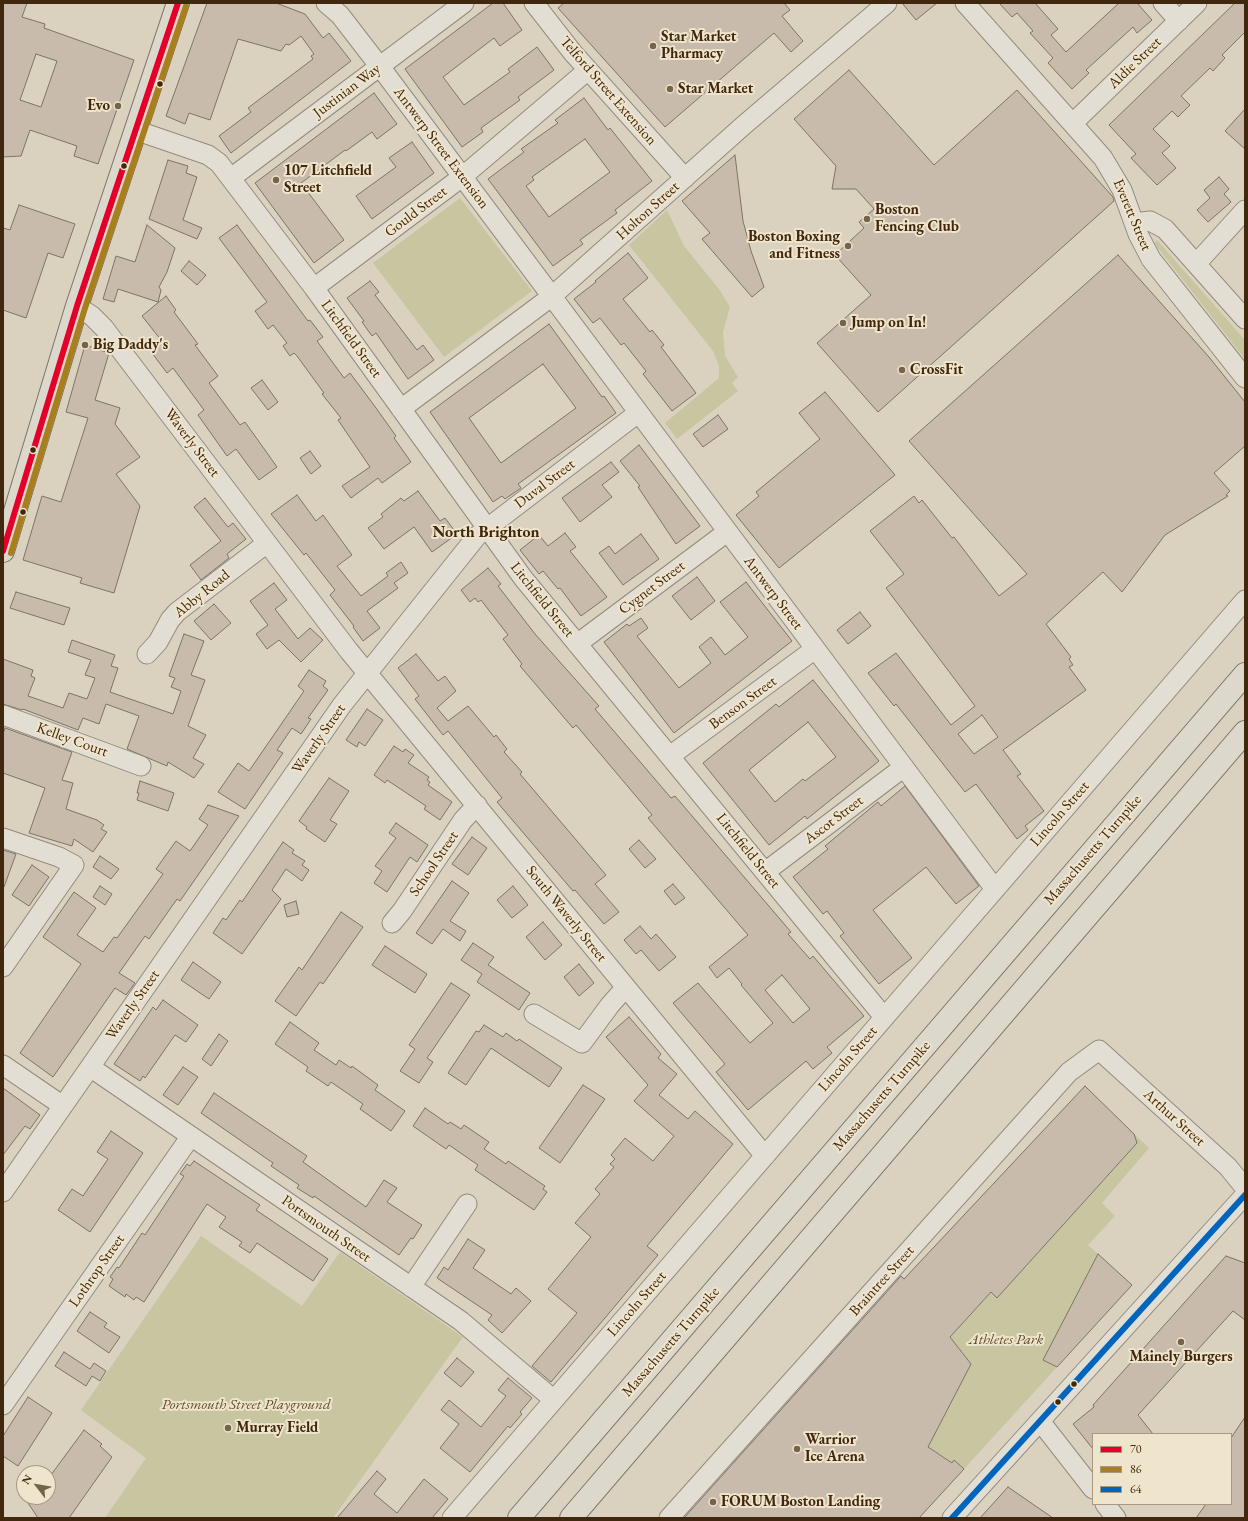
<!DOCTYPE html>
<html>
<head>
<meta charset="utf-8">
<style>
  body { margin:0 }
  #map { position:relative; width:1248px; height:1521px; overflow:hidden; background:#dad2be; font-family:"EB Garamond",serif }
  canvas { display:block }
  .frame { position:absolute; inset:0; border:4px solid #40270d; pointer-events:none }
  .legend { position:absolute; left:1092px; top:1433px; width:140px; height:72px; box-sizing:border-box; background:#efe4cc; border:1px solid #a99880; margin:0; padding:5px 7px; list-style:none; font-size:12px; color:#40270d }
  .legend li { display:flex; align-items:center; gap:8px; height:20px }
  .legend b { width:20px; border:1px solid #a99880 }
  .north { position:absolute; left:16px; top:1465px; width:40px; height:40px; box-sizing:border-box; background:#efe4cc; border:1px solid #a99880; border-radius:50%; rotate:301deg; font-size:11px; font-weight:700; line-height:16px; text-align:center; color:#40270d }
  .north::after { content:''; display:block; margin:auto; width:14px; height:18px; background:#76634b; clip-path:polygon(50% 0,100% 100%,50% 72%,0 100%) }
</style>
</head>
<body>
<div id="map">
<canvas width="1248" height="1521"></canvas>
<div class="frame"></div>
<ul class="legend">
<li><b style="height:5px;background:#e4002b"></b>70</li>
<li><b style="height:5px;background:#a97f1e"></b>86</li>
<li><b style="height:5px;background:#0065bd"></b>64</li>
</ul>
<div class="north">N</div>
</div>
<script>
const g = document.querySelector('canvas').getContext('2d');
g.lineJoin = 'round';
function paint(path, color) {
  g.fillStyle = color;
  g.fill(path, 'evenodd');
}
function poly(rows) {
  const path = new Path2D();
  for (const r of rows) {
    path.moveTo(r[0], r[1]);
    for (let i = 2; i < r.length; i += 2) path.lineTo(r[i], r[i + 1]);
  }
  return path;
}
function strokePath(path, color, width, dash) {
  g.strokeStyle = color;
  g.lineWidth = width;
  g.lineCap = dash ? 'butt' : 'round';
  g.setLineDash(dash || []);
  g.stroke(path);
}
function write(font, color, halo, rows, align = 'center') {
  g.font = font + ' "EB Garamond",serif';
  g.lineWidth = 4;
  g.setLineDash([]);
  g.textBaseline = 'middle';
  g.strokeStyle = halo;
  g.fillStyle = color;
  for (const [text, x, y, turn = 0] of rows) {
    g.save();
    g.translate(x, y);
    g.rotate((+turn || 0) * Math.PI / 180);
    g.textAlign = isNaN(turn) ? turn : align;
    if (halo) g.strokeText(text, 0, 0);
    g.fillText(text, 0, 0);
    g.restore();
  }
}
const green = poly([
  [460,198,532,291,444,357,373,263],
  [667,210,684,246,719,289,730,307,723,332,725,356,738,377,732,383,738,391,677,439,665,423,719,378,719,366,713,351,629,245],
  [1157,240,1245,340,1245,359,1154,243],
  [1134,1134,1149,1148,1102,1203,1115,1216,1088,1245,1098,1254,1043,1360,1057,1367,964,1469,955,1461,952,1463,928,1447,971,1364,950,1337,991,1292,997,1298,1137,1143],
  [201,1236,302,1306,340,1252,463,1337,333,1518,105,1518,146,1458,81,1410]
]);
const building = poly([
  [3,3,27,3,22,17,45,24,44,28,134,60,98,164,74,156,77,146,30,130,21,156,3,157,3,3],
  [36,54,57,61,41,107,20,100,36,54],
  [207,3,276,3,305,14,323,38,329,33,351,61,231,153,219,136,251,112,248,108,313,59,311,56,314,54,301,36,289,45,286,44,281,51,238,39,210,120,189,113,185,124,166,116,207,3],
  [493,3,503,3,522,30,500,46,494,38,443,77,464,105,510,72,508,69,537,47,554,70,518,97,520,100,481,128,483,132,462,147,405,69,493,3],
  [564,3,784,3,790,10,782,16,803,41,791,52,774,33,665,127,558,8,564,3],
  [902,3,937,3,916,20,902,3],
  [999,3,1035,3,1058,29,1051,35,1066,52,1119,3,1137,3,1152,20,1137,33,1133,27,1086,70,1089,73,1072,89,1048,63,1053,58,1030,33,1033,31,1017,13,1012,17,999,3],
  [1235,3,1245,3,1245,32,1222,55,1225,58,1213,71,1210,68,1181,96,1190,105,1178,117,1172,111,1153,129,1170,146,1162,153,1176,168,1157,185,1131,158,1136,154,1109,125,1235,3],
  [849,70,934,165,1017,90,1113,197,1114,201,878,412,817,343,871,295,835,255,864,228,859,222,874,209,856,189,832,189,836,166,794,119,849,70],
  [374,93,397,124,377,139,372,132,346,151,345,150,301,183,344,240,314,263,255,183,374,93],
  [584,98,608,130,610,128,652,181,615,210,617,213,580,240,583,244,553,266,488,179,524,152,521,149,558,123,555,120,584,98],
  [585,139,610,172,549,217,526,186,534,180,532,177,585,139],
  [1245,109,1245,149,1225,131,1245,109],
  [412,142,434,173,372,219,356,196,396,167,389,158,412,142],
  [735,155,743,221,751,251,764,287,752,297,702,239,710,233,682,201,735,155],
  [168,160,188,166,186,173,197,177,183,220,202,228,197,239,149,219,168,160],
  [1219,177,1229,189,1224,194,1231,202,1208,222,1197,210,1210,198,1204,190,1219,177],
  [19,205,75,224,63,258,48,253,26,318,3,310,3,228,10,230,19,205],
  [147,225,175,248,167,272,159,287,161,290,158,302,118,289,114,302,103,299,116,256,135,262,147,225],
  [237,225,308,321,310,320,323,337,317,341,344,378,350,373,376,408,396,436,394,438,411,462,382,483,378,478,351,498,342,486,370,467,338,420,341,418,322,394,324,393,297,356,294,353,290,356,283,346,287,343,273,325,268,329,255,311,267,302,219,238,237,225],
  [628,253,648,278,623,299,650,332,652,330,664,345,661,347,696,393,672,411,643,374,646,371,624,343,621,345,600,318,593,323,574,299,596,282,595,281,628,253],
  [1118,255,1209,357,1245,402,1245,446,1214,473,1230,491,1226,495,1228,496,1165,535,1122,592,1103,572,1046,624,1071,657,1069,659,1073,665,1069,667,1086,690,1003,750,1021,774,1017,776,1044,811,1025,826,1028,830,1017,839,976,784,965,792,896,704,894,706,868,673,896,653,951,725,975,706,886,588,904,574,870,531,914,496,919,503,922,500,952,538,954,537,999,596,1027,574,909,441,1118,255],
  [982,715,998,737,974,754,958,734,982,715],
  [189,261,206,275,197,285,181,271,189,261],
  [370,281,379,292,375,295,417,350,423,345,434,360,408,379,376,333,372,336,362,322,364,321,347,298,370,281],
  [166,296,176,310,174,312,198,344,195,345,218,376,209,383,240,425,245,422,277,467,259,480,236,449,227,456,198,415,204,410,173,368,167,373,149,349,161,340,142,316,166,296],
  [549,324,602,397,604,396,616,413,518,484,521,488,505,499,502,496,493,502,430,412,549,324],
  [543,364,576,408,501,463,469,418,543,364],
  [85,345,109,353,95,400,120,408,115,424,140,457,116,474,140,506,114,593,80,583,82,578,23,560,42,496,61,502,88,418,66,412,85,345],
  [262,380,278,402,268,410,251,388,262,380],
  [825,392,895,475,779,568,736,515,759,496,756,492,820,439,799,413,825,392],
  [718,415,728,429,703,447,693,434,718,415],
  [639,445,700,526,676,544,638,487,640,486,620,461,639,445],
  [310,451,321,466,311,474,300,458,310,451],
  [611,462,619,472,602,485,612,497,580,522,562,498,611,462],
  [418,491,440,521,445,518,457,534,432,552,414,527,384,549,368,528,383,517,381,514,401,498,404,501,418,491],
  [297,495,316,521,323,515,352,555,337,566,361,596,388,576,386,573,401,562,408,573,394,583,398,588,367,611,380,628,363,641,353,627,354,626,330,595,335,590,306,553,304,555,271,514,297,495],
  [205,498,228,527,233,523,246,539,227,554,229,558,201,580,190,565,221,541,194,507,205,498],
  [565,533,576,547,570,551,607,597,581,616,560,588,558,589,543,571,539,574,520,550,539,535,548,546,565,533],
  [641,534,659,559,623,585,599,553,609,546,615,554,641,534],
  [488,568,501,584,498,586,535,634,599,706,595,709,671,798,675,796,791,932,788,934,810,959,813,956,864,1016,827,1047,832,1053,813,1069,806,1061,748,1110,716,1072,725,1064,673,1003,698,983,750,1043,773,1023,741,985,742,984,729,968,717,978,709,967,748,935,648,818,652,815,635,795,576,725,573,728,520,666,522,664,503,639,508,635,481,600,478,602,475,598,470,602,461,590,488,568],
  [782,975,810,1009,793,1023,765,990,782,975],
  [697,577,715,601,691,620,672,596,697,577],
  [746,582,792,641,674,733,604,642,627,624,629,626,641,618,648,628,637,636,679,688,711,663,699,647,711,637,725,655,748,637,720,602,746,582],
  [274,583,287,600,275,609,298,639,310,628,323,640,301,662,279,640,267,649,256,634,268,625,250,601,274,583],
  [16,592,70,608,64,625,10,608,16,592],
  [214,604,231,623,211,640,194,621,214,604],
  [860,612,871,626,848,644,837,630,860,612],
  [184,634,204,641,191,675,205,680,188,726,206,735,193,758,204,764,194,778,168,762,167,766,127,749,139,716,106,704,99,724,83,718,78,730,23,709,22,710,3,704,3,659,33,670,31,676,35,678,28,696,63,708,69,693,87,699,95,678,85,675,91,660,68,652,72,640,115,655,111,666,118,668,110,692,173,714,181,691,171,687,175,678,169,676,184,634],
  [416,654,438,681,445,676,456,691,437,708,448,721,468,706,494,737,496,735,507,749,504,752,522,772,520,774,606,875,595,884,619,912,604,924,575,890,573,891,497,802,502,798,448,731,443,735,415,699,419,696,398,668,416,654],
  [309,670,326,681,323,686,328,690,308,718,311,719,301,734,292,728,277,750,283,753,245,809,218,792,238,763,249,771,304,691,298,686,309,670],
  [813,680,879,761,807,819,805,816,769,845,703,763,776,704,779,707,813,680],
  [808,722,836,757,805,781,803,779,775,802,749,770,808,722],
  [367,709,383,720,365,746,359,742,357,747,346,740,367,709],
  [5,728,72,752,62,780,73,783,66,809,97,820,104,825,101,829,107,832,93,852,74,839,72,846,29,833,45,788,3,773,3,734,5,728],
  [394,746,403,752,405,749,414,755,408,763,429,777,427,780,430,782,428,785,452,802,440,820,424,809,426,806,387,780,385,783,374,775,394,746],
  [329,778,349,791,330,820,337,824,325,842,306,829,307,827,299,821,329,778],
  [140,781,174,793,168,811,137,800,139,793,137,793,140,781],
  [905,786,979,886,956,904,926,867,873,910,912,958,879,984,840,936,844,933,827,911,823,914,793,877,828,849,825,846,878,802,881,806,905,786],
  [208,805,239,816,180,901,177,899,149,939,145,936,119,973,135,983,126,995,115,988,53,1077,20,1053,81,964,43,937,74,892,96,908,77,935,103,952,114,937,117,938,163,874,156,869,176,841,190,851,208,825,199,819,208,805],
  [396,823,428,845,417,862,410,857,387,892,374,883,382,871,375,866,396,838,389,833,396,823],
  [472,837,487,848,468,875,452,864,472,837],
  [639,840,656,859,645,868,629,849,639,840],
  [283,842,294,850,292,853,305,861,302,865,309,870,302,881,286,869,272,890,281,899,242,954,213,933,223,918,226,920,240,900,242,902,283,842],
  [3,850,16,854,4,887,3,886,3,850],
  [100,856,119,869,111,879,93,867,100,856],
  [32,865,49,877,29,906,12,895,32,865],
  [452,881,469,893,450,921,466,931,460,941,443,929,432,944,416,933,452,881],
  [673,884,685,898,675,905,664,891,673,884],
  [100,886,112,894,105,905,93,897,100,886],
  [513,886,528,905,512,918,497,900,513,886],
  [296,901,299,914,287,917,284,905,296,901],
  [341,912,363,927,323,984,320,982,296,1016,275,1001,299,967,302,970,341,912],
  [543,922,562,945,545,960,526,937,543,922],
  [640,926,651,939,656,934,676,957,659,971,641,950,636,954,624,940,640,926],
  [473,943,494,957,488,965,530,993,519,1010,477,982,482,974,461,960,473,943],
  [385,946,427,974,415,993,372,965,385,946],
  [193,962,221,982,209,999,181,980,193,962],
  [579,964,594,983,579,996,564,977,579,964],
  [451,983,470,995,427,1058,433,1062,419,1083,400,1071,415,1049,409,1045,451,983],
  [163,1000,198,1025,186,1042,175,1035,145,1078,143,1076,140,1081,114,1064,153,1007,156,1010,163,1000],
  [629,1017,661,1054,658,1058,677,1074,659,1095,688,1119,695,1111,733,1144,647,1246,658,1255,551,1382,532,1366,577,1313,548,1289,591,1237,575,1223,600,1194,595,1189,614,1167,610,1164,615,1159,611,1155,625,1138,653,1161,674,1136,634,1101,648,1085,606,1037,629,1017],
  [290,1022,319,1043,314,1050,336,1065,339,1060,351,1068,352,1066,378,1085,375,1090,405,1111,391,1131,360,1109,363,1104,331,1082,328,1086,306,1071,308,1067,275,1044,290,1022],
  [484,1025,503,1037,506,1033,517,1041,519,1039,562,1068,549,1087,491,1048,466,1085,448,1073,476,1031,479,1032,484,1025],
  [219,1034,228,1041,211,1066,202,1059,219,1034],
  [183,1067,198,1077,178,1105,163,1095,183,1067],
  [583,1085,605,1099,560,1163,539,1148,583,1085],
  [1085,1086,1134,1134,1137,1143,997,1298,991,1292,950,1337,971,1364,928,1447,952,1463,954,1460,964,1469,919,1518,684,1518,901,1276,904,1279,1085,1086],
  [3,1088,40,1115,30,1129,25,1126,3,1155,3,1088],
  [214,1093,307,1156,303,1162,366,1207,384,1180,397,1188,387,1202,422,1225,413,1239,411,1238,399,1255,314,1196,313,1198,297,1188,299,1185,271,1166,273,1163,201,1113,214,1093],
  [425,1108,448,1124,450,1122,461,1129,464,1125,489,1142,484,1149,506,1164,508,1161,545,1186,543,1189,547,1192,534,1210,475,1170,478,1165,449,1145,446,1149,413,1126,425,1108],
  [111,1131,143,1153,90,1232,58,1210,72,1189,83,1196,108,1159,97,1152,111,1131],
  [194,1161,260,1205,256,1210,328,1259,313,1281,257,1243,250,1253,239,1246,242,1242,219,1227,226,1217,207,1204,144,1302,136,1297,134,1300,126,1294,125,1297,109,1286,113,1279,110,1277,117,1267,119,1268,142,1233,145,1235,184,1176,180,1174,187,1164,190,1166,194,1161],
  [468,1239,485,1250,473,1268,511,1294,516,1288,531,1301,502,1333,488,1320,492,1315,437,1278,444,1267,448,1270,468,1239],
  [1098,1254,1132,1285,1057,1367,1043,1360,1098,1254],
  [1226,1256,1245,1263,1245,1320,1233,1311,1138,1415,1153,1434,1093,1434,1093,1449,1073,1424,1094,1407,1093,1405,1226,1256],
  [90,1312,107,1323,104,1327,120,1337,109,1353,77,1331,90,1312],
  [64,1352,90,1369,94,1363,106,1371,100,1381,92,1376,86,1386,55,1366,64,1352],
  [457,1358,474,1372,461,1387,444,1373,457,1358],
  [508,1378,532,1398,520,1412,522,1414,510,1428,508,1426,470,1472,440,1448,459,1424,441,1410,449,1400,481,1427,506,1396,498,1390,508,1378],
  [28,1397,52,1413,18,1466,3,1456,3,1436,28,1397],
  [1245,1417,1245,1518,1196,1518,1206,1504,1231,1504,1231,1438,1245,1417],
  [84,1430,102,1444,100,1446,112,1457,69,1518,38,1518,24,1497,48,1497,48,1479,84,1430],
  [377,1471,386,1479,374,1494,397,1513,424,1479,448,1499,432,1518,337,1518,377,1471],
  [1008,1487,1053,1518,980,1518,1008,1487]
]);
const minor = poly([
  [326,3,340,15,387,76,995,889],
  [534,3,573,53,685,178],
  [965,3,1103,158,1122,190,1138,234,1151,259,1245,378],
  [1163,3,1179,21],
  [1073,123,1197,3],
  [135,130,208,155,219,163,314,288,523,578,884,1017],
  [231,178,464,3],
  [1134,223,1150,221,1165,229,1245,319],
  [1196,264,1245,210],
  [314,288,462,177,588,70],
  [77,306,92,316,104,328,349,651,765,1156],
  [401,409,551,297,744,125,887,3],
  [577,644,727,532],
  [147,654,158,642,170,620,177,612,267,543],
  [3,715,141,766],
  [670,756,815,649],
  [3,838,59,857,74,865,3,967],
  [765,872,904,767],
  [392,923,402,911,463,820,477,805],
  [534,1014,582,1043,610,1005,626,987],
  [3,1065,63,1106],
  [90,1067,461,1321,554,1400],
  [3,1192,342,705,477,536,638,413],
  [411,1287,467,1204],
  [3,1405,191,1136],
  [1040,1421,1093,1489],
  [1105,1504,1116,1518],
  [452,1518,1245,600],
  [669,1518,1069,1072,1099,1050,1228,1167,1245,1188],
  [952,1518,1245,1195]
]);
const major = poly([
  [3,551,77,306,178,3]
]);
const highway = poly([
  [519,1518,1245,674],
  [571,1518,1245,732]
]);
const bus1 = poly([
  [3,551,77,306,178,3]
]);
const bus2 = poly([
  [11,553,85,308,186,6]
]);
const bus3 = poly([
  [952,1518,1245,1195]
]);
const markers = [
  [653,46,4,"#76634b"],
  [160,84,3.5,"#40270d"],
  [670,89,4,"#76634b"],
  [118,106,4,"#76634b"],
  [124,166,3.5,"#40270d"],
  [276,180,4,"#76634b"],
  [867,219,4,"#76634b"],
  [848,246,4,"#76634b"],
  [843,323,4,"#76634b"],
  [85,345,4,"#76634b"],
  [902,370,4,"#76634b"],
  [33,450,3.5,"#40270d"],
  [23,512,3.5,"#40270d"],
  [1181,1342,4,"#76634b"],
  [1074,1384,3.5,"#40270d"],
  [1058,1402,3.5,"#40270d"],
  [228,1428,4,"#76634b"],
  [797,1449,4,"#76634b"],
  [713,1502,4,"#76634b"]
];
const poiNames = [
  ["Star Market",661,37],
  ["Pharmacy",661,54],
  ["Star Market",678,89],
  ["Evo",110,106,"right"],
  ["107 Litchfield",284,171],
  ["Street",284,188],
  ["Boston",875,210],
  ["Fencing Club",875,227],
  ["Boston Boxing",840,237,"right"],
  ["and Fitness",840,254,"right"],
  ["Jump on In!",851,323],
  ["Big Daddy's",93,345],
  ["CrossFit",910,370],
  ["Mainely Burgers",1181,1357,"center"],
  ["Murray Field",236,1428],
  ["Warrior",805,1440],
  ["Ice Arena",805,1457],
  ["FORUM Boston Landing",721,1502]
];
const streetNames = [
  ["Aldie Street",1135,63,-44],
  ["Justinian Way",347,91,-37],
  ["Telford Street Extension",608,91,49],
  ["Antwerp Street Extension",441,148,53],
  ["Holton Street",648,211,-42],
  ["Gould Street",416,212,-37],
  ["Everett Street",1132,215,67],
  ["Litchfield Street",351,339,54],
  ["Waverly Street",192,443,53],
  ["Duval Street",545,484,-37],
  ["Cygnet Street",652,588,-37],
  ["Antwerp Street",773,593,53],
  ["Abby Road",202,594,-39],
  ["Litchfield Street",542,600,51],
  ["Benson Street",743,703,-36],
  ["Waverly Street",319,739,-55],
  ["Kelley Court",72,740,20],
  ["Lincoln Street",1060,814,-49],
  ["Ascot Street",834,820,-37],
  ["Massachusetts Turnpike",1093,850,-49],
  ["Litchfield Street",748,851,51],
  ["School Street",434,864,-56],
  ["South Waverly Street",566,914,51],
  ["Waverly Street",133,1005,-55],
  ["Lincoln Street",848,1059,-49],
  ["Massachusetts Turnpike",882,1096,-49],
  ["Arthur Street",1174,1118,42],
  ["Portsmouth Street",326,1229,35],
  ["Lothrop Street",97,1271,-55],
  ["Braintree Street",882,1281,-48],
  ["Lincoln Street",637,1304,-49],
  ["Massachusetts Turnpike",671,1342,-49]
];
const parkNames = [
  ["Athletes Park",1006,1340],
  ["Portsmouth Street Playground",246,1405]
];
const neighbourhoodNames = [
  ["North Brighton",486,533]
];
paint(green, '#c7c6a1');
paint(building, '#c8bbac');
strokePath(building, '#7c7466', 1);
strokePath(minor, '#938b7d', 21);
strokePath(major, '#7c7466', 24);
strokePath(highway, '#7c7466', 24);
strokePath(minor, '#e2ded3', 19);
strokePath(major, '#ddd8cc', 22);
strokePath(highway, '#ddd8cc', 22);
strokePath(bus1, '#e4002b', 6);
strokePath(bus2, '#a97f1e', 6);
strokePath(bus3, '#0065bd', 6);
for (const [x, y, r, color] of markers) {
  const dot = new Path2D();
  dot.arc(x, y, r, 0, 2 * Math.PI);
  g.fillStyle = color;
  g.fill(dot);
  strokePath(dot, '#efe4cc', 1.5);
}
write('bold 15px', '#40270d', '#efe4cc', poiNames, 'left');
write('15px', '#40270d', '#efe4cc', streetNames);
write('italic 15px', '#5e4c2c', '#efe4cc', parkNames);
write('bold 16px', '#40270d', '#efe4cc', neighbourhoodNames);
</script>
</body>
</html>
